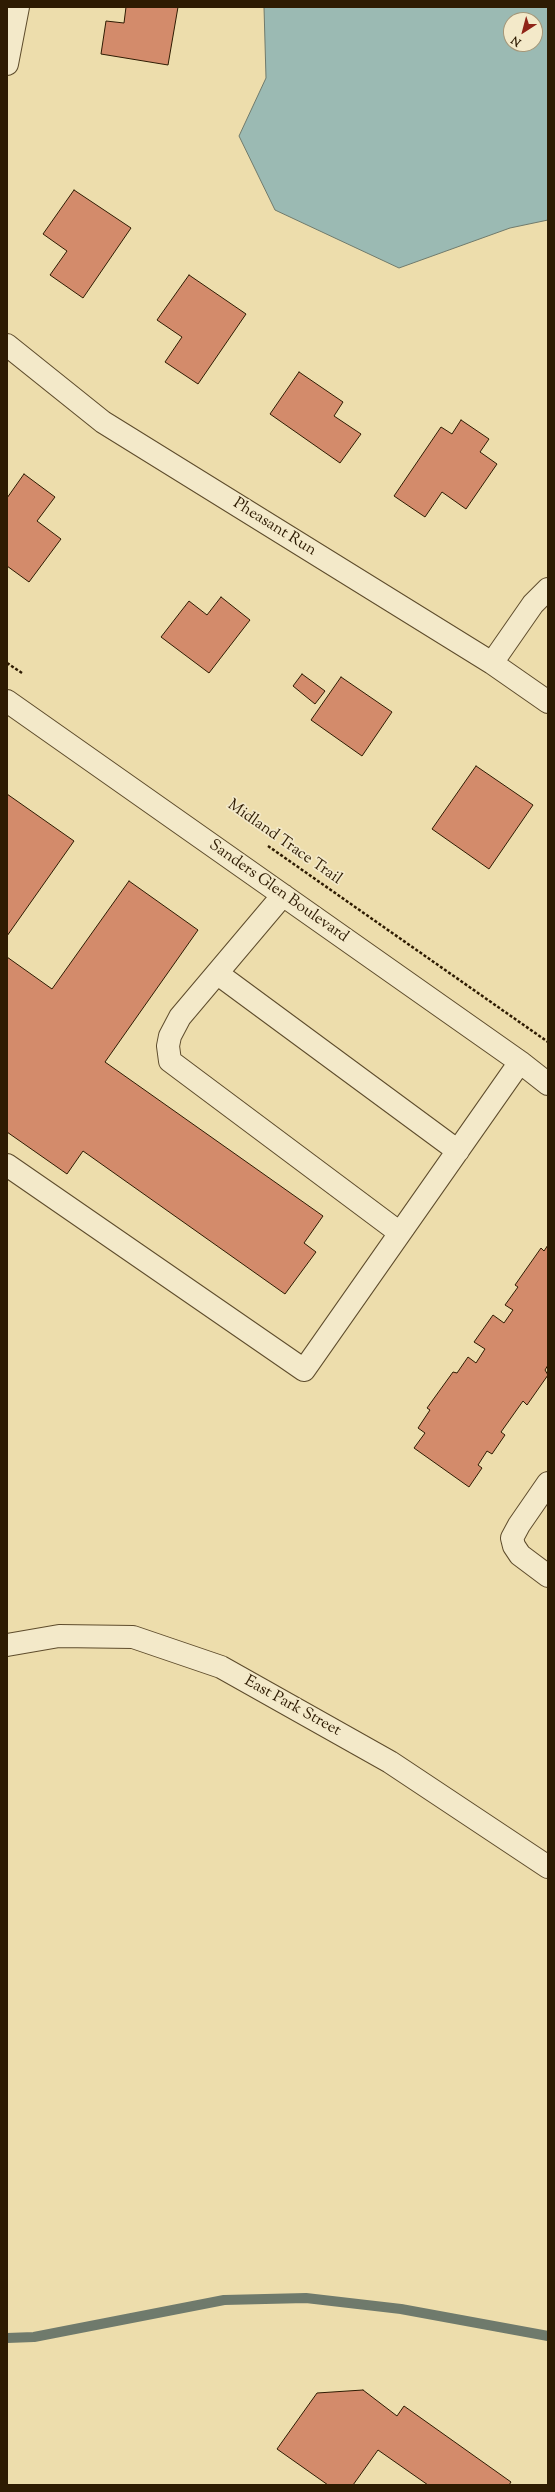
<!DOCTYPE html>
<html>
<head>
<meta charset="utf-8">
<style>
  body { margin:0 }
  #map { position:relative; width:555px; height:2492px; overflow:hidden; background:#edddac; font-family:"Sorts Mill Goudy",serif }
  canvas { display:block }
  .frame { position:absolute; inset:0; border:8px solid #2e1b02; pointer-events:none }
  .north { position:absolute; left:503px; top:12px; width:40px; height:40px; box-sizing:border-box; background:#f3e9c9; border:1px solid #a49779; border-radius:50%; rotate:216deg; font-size:11px; font-weight:700; line-height:16px; text-align:center; color:#2e1b02 }
  .north::after { content:''; display:block; margin:auto; width:14px; height:18px; background:#8f2418; clip-path:polygon(50% 0,100% 100%,50% 72%,0 100%) }
</style>
</head>
<body>
<div id="map">
<canvas width="555" height="2492"></canvas>
<div class="frame"></div>
<div class="north">N</div>
</div>
<script>
const g = document.querySelector('canvas').getContext('2d');
g.lineJoin = 'round';
function paint(path, color) {
  g.fillStyle = color;
  g.fill(path, 'evenodd');
}
function poly(rows) {
  const path = new Path2D();
  for (const r of rows) {
    path.moveTo(r[0], r[1]);
    for (let i = 2; i < r.length; i += 2) path.lineTo(r[i], r[i + 1]);
  }
  return path;
}
function strokePath(path, color, width, dash) {
  g.strokeStyle = color;
  g.lineWidth = width;
  g.lineCap = dash ? 'butt' : 'round';
  g.setLineDash(dash || []);
  g.stroke(path);
}
function write(font, color, halo, rows, align = 'center') {
  g.font = font + ' "Sorts Mill Goudy",serif';
  g.lineWidth = 3.5;
  g.setLineDash([]);
  g.textBaseline = 'middle';
  g.strokeStyle = halo;
  g.fillStyle = color;
  for (const [text, x, y, turn = 0] of rows) {
    g.save();
    g.translate(x, y);
    g.rotate((+turn || 0) * Math.PI / 180);
    g.textAlign = isNaN(turn) ? turn : align;
    if (halo) g.strokeText(text, 0, 0);
    g.fillText(text, 0, 0);
    g.restore();
  }
}
const water = poly([
  [264,7,548,7,548,220,510,228,399,268,275,210,239,136,266,78,264,7],
  [511,20,535,20,535,44,511,44,511,20]
]);
const stream = poly([
  [7,2338,34,2337,224,2300,306,2298,401,2309,548,2336]
]);
const building = poly([
  [126,7,178,7,168,65,101,54,106,21,124,23,126,7],
  [74,190,131,228,83,298,50,275,67,251,43,234,74,190],
  [189,275,246,314,198,384,165,362,182,337,157,320,189,275],
  [299,372,343,402,334,416,361,434,340,463,270,414,299,372],
  [461,420,489,439,480,452,497,464,466,509,442,492,425,517,394,496,441,427,452,434,461,420],
  [24,474,55,497,37,521,61,539,29,582,7,566,7,498,24,474],
  [221,597,250,620,209,673,161,637,189,601,207,615,221,597],
  [302,674,325,691,315,704,293,686,302,674],
  [341,677,392,712,362,756,311,720,341,677],
  [476,766,533,805,489,869,432,829,476,766],
  [7,794,74,841,7,936,7,794],
  [129,881,198,930,105,1062,323,1216,304,1243,316,1252,285,1294,83,1151,67,1174,7,1132,7,957,52,989,129,881],
  [548,1245,548,1365,545,1370,548,1375,527,1405,523,1401,501,1432,505,1435,492,1454,487,1451,478,1465,482,1468,469,1487,414,1448,425,1433,418,1428,430,1410,427,1408,453,1372,457,1373,468,1357,476,1363,485,1349,474,1342,493,1315,504,1323,513,1310,505,1305,518,1287,515,1285,541,1248,544,1251,548,1245],
  [363,2390,397,2416,404,2406,511,2482,509,2485,428,2485,378,2450,353,2485,328,2485,277,2449,317,2393,363,2390]
]);
const path = poly([
  [7,663,22,673],
  [268,846,548,1042]
]);
const minor = poly([
  [7,64,18,7],
  [7,345,103,422,492,663,548,702],
  [492,663,533,604,548,589],
  [7,701,520,1062,548,1084],
  [283,895,180,1017,170,1036,168,1046,170,1061,400,1233],
  [218,974,458,1151],
  [7,1165,304,1370,520,1062],
  [548,1483,519,1525,512,1538,514,1546,520,1555,548,1576],
  [7,1645,59,1636,133,1637,221,1667,390,1762,548,1867]
]);
const streetNames = [
  ["Pheasant Run",274,528,32],
  ["Midland Trace Trail",284,843,35],
  ["Sanders Glen Boulevard",278,892,35],
  ["East Park Street",292,1707,29]
];
paint(water, '#9bbab3');
strokePath(water, '#6f7a6c', 1);
strokePath(stream, '#6f7a6c', 10);
paint(building, '#d38b6b');
strokePath(building, '#2e1b02', 1);
strokePath(minor, '#5e4c2c', 24);
strokePath(path, '#2e1b02', 2.5, [3, 2]);
strokePath(minor, '#f3e9c9', 22);
write('16px', '#2e1b02', '#f3e9c9', streetNames);
</script>
</body>
</html>
